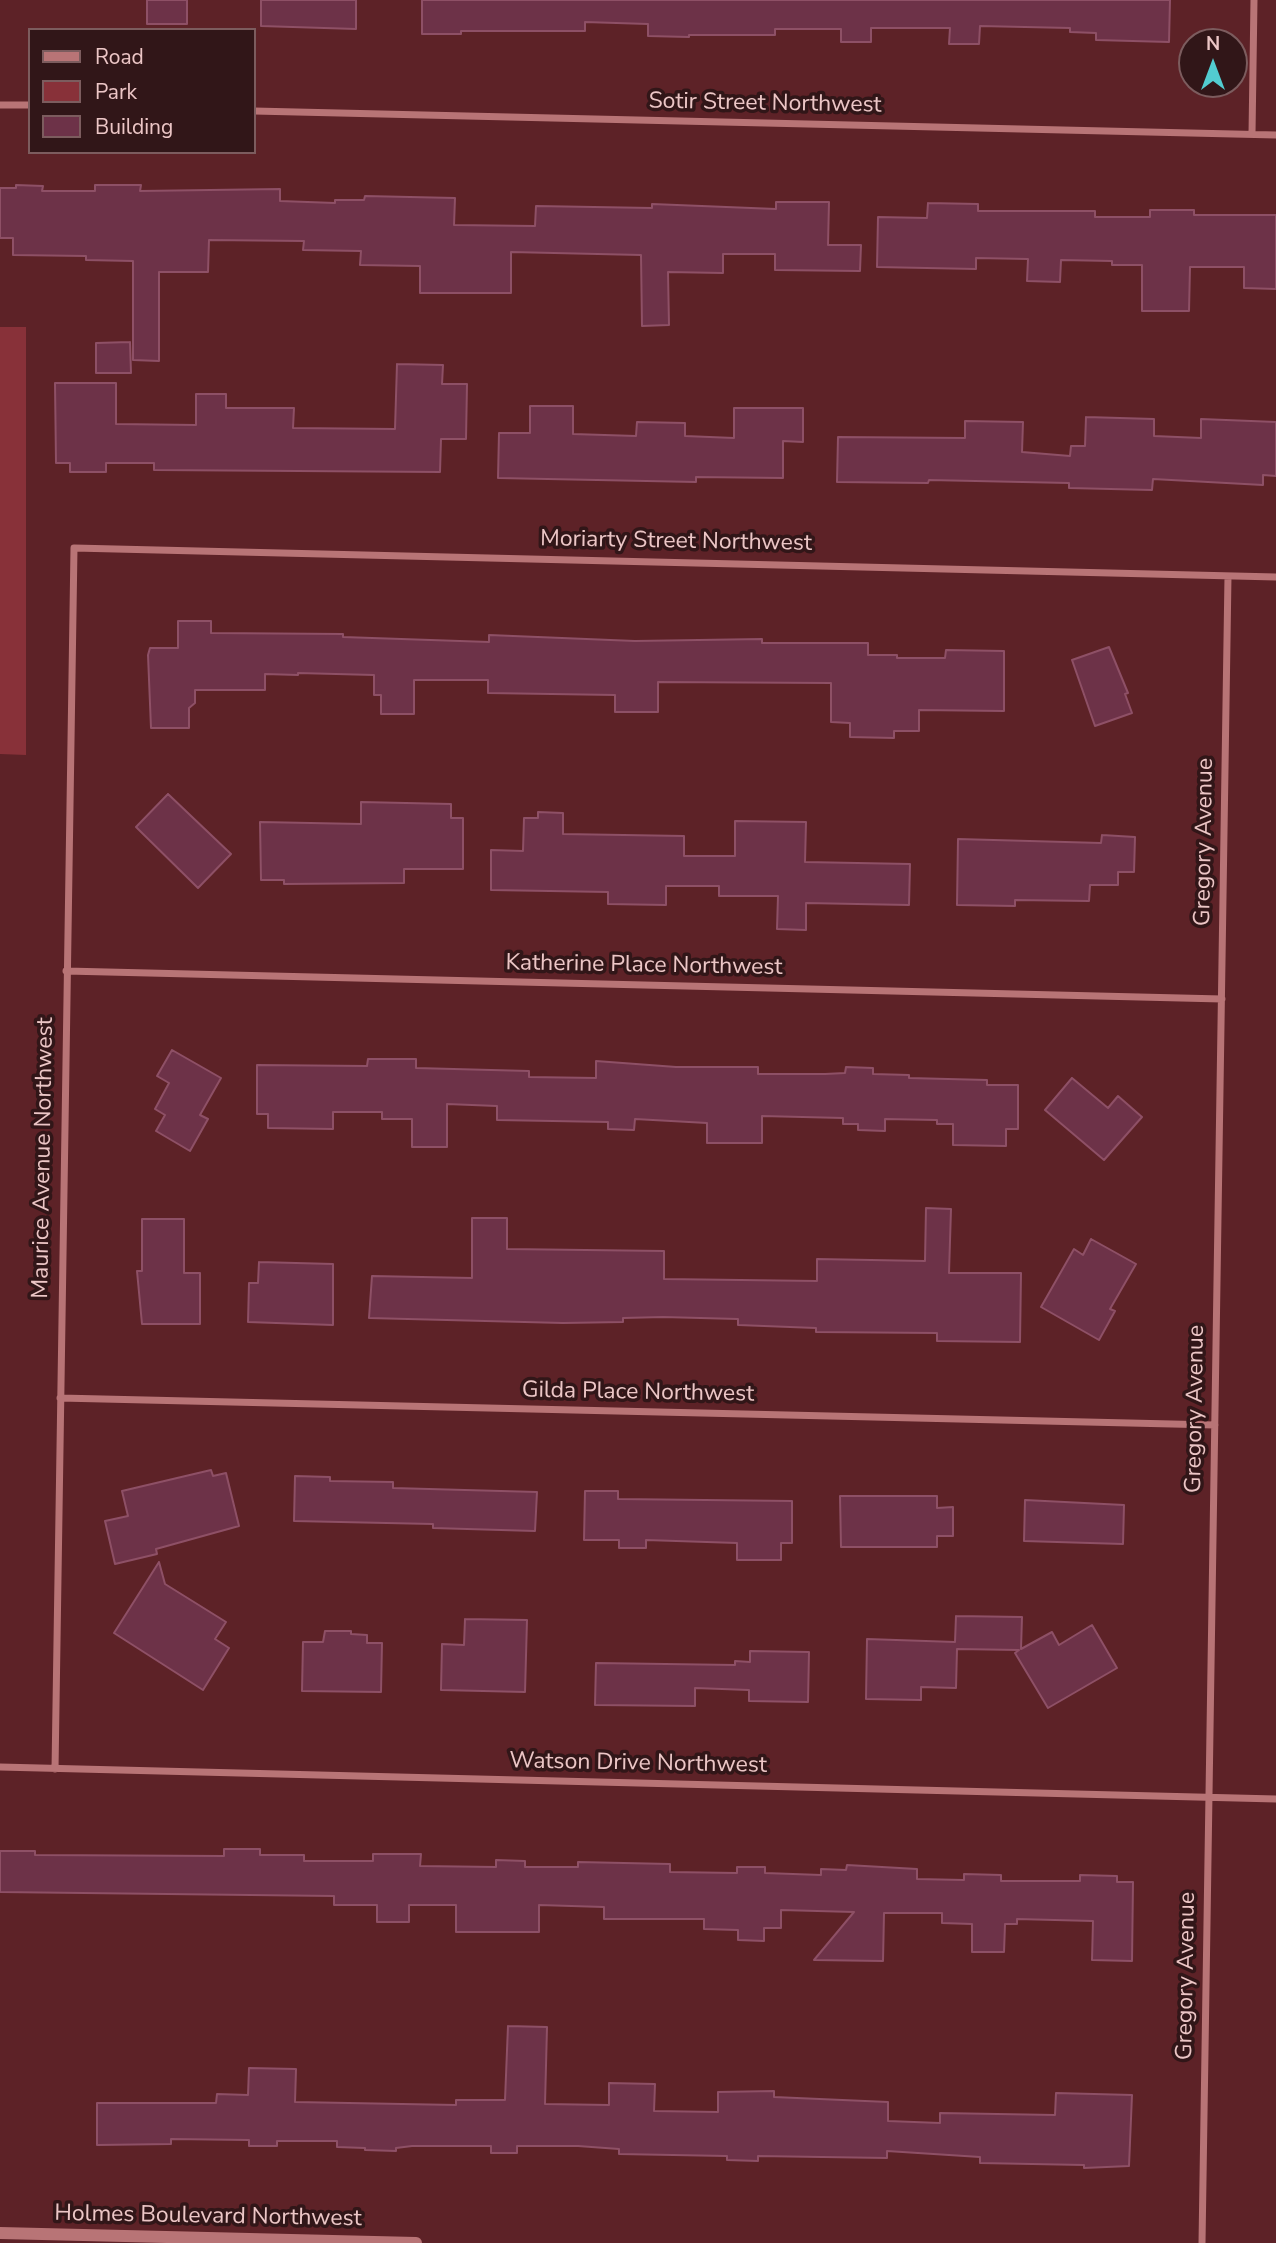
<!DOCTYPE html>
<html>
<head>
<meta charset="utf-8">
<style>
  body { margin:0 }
  #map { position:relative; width:1276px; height:2243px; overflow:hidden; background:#5d2227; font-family:"Nunito Sans",sans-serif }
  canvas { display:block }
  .legend { position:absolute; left:28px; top:28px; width:228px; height:126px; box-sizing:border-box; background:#311618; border:2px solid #7c5c5e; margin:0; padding:9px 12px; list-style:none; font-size:21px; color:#ecc6c6 }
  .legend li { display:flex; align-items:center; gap:14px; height:35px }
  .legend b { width:35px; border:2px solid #7c5c5e }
  .north { position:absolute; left:1178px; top:28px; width:70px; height:70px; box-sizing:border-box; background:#311618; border:2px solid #7c5c5e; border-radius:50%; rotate:0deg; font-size:19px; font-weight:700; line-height:28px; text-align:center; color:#ecc6c6 }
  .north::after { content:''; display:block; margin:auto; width:24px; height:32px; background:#52ccd0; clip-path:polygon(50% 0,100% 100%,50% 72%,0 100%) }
</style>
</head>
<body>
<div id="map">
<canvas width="1276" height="2243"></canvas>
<ul class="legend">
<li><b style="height:9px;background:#b87476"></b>Road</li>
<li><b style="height:19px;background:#883139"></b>Park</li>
<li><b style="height:19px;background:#6d3248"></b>Building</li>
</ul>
<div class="north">N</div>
</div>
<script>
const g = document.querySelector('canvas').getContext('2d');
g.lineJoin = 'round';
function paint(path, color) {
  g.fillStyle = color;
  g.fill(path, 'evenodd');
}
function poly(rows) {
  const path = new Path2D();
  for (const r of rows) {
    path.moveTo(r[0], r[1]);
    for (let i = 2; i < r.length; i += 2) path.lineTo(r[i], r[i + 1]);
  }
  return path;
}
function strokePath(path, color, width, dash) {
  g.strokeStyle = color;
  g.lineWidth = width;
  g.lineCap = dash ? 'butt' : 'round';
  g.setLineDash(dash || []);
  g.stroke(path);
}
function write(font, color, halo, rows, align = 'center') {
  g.font = font + ' "Nunito Sans",sans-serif';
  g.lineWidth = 7;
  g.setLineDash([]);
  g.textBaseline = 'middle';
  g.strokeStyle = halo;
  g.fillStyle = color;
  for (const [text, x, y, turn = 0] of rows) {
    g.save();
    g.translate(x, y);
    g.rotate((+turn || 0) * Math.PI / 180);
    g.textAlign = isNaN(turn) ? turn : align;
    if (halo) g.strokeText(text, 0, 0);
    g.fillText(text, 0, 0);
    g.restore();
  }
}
const green = poly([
  [0,327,26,327,26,755,0,754]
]);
const building = poly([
  [147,0,187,0,187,24,147,24,147,0],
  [261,0,356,0,356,29,261,26,261,0],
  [422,0,1170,0,1169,42,1096,40,1096,33,1070,32,1070,28,980,26,979,44,949,44,950,28,871,28,871,42,841,42,841,29,775,29,775,35,689,35,689,37,648,36,648,24,585,22,585,31,461,31,461,34,422,34,422,0],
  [16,185,43,186,42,191,95,191,95,185,141,185,140,191,280,189,280,201,335,203,335,200,364,200,365,196,455,198,454,225,535,226,536,206,652,208,652,204,776,209,776,202,829,202,828,245,861,245,860,271,775,270,775,254,723,254,723,273,668,272,669,325,642,326,641,255,511,252,511,293,420,293,420,266,360,265,361,251,303,250,304,241,209,240,208,272,159,272,159,361,133,360,133,261,86,260,86,256,13,255,13,238,0,238,0,188,16,188,16,185],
  [928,203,978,204,978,211,1095,211,1095,217,1150,217,1150,210,1194,210,1194,215,1276,215,1276,289,1244,288,1244,267,1190,267,1189,311,1142,311,1142,265,1112,265,1112,261,1061,260,1060,282,1027,281,1028,259,976,258,976,269,877,267,878,217,927,218,928,203],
  [130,342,131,373,96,373,96,343,130,342],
  [397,364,443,365,442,384,467,384,466,439,441,439,440,472,154,470,154,463,106,463,106,472,70,472,70,463,56,463,55,383,116,383,116,424,196,425,196,394,226,394,226,408,294,408,293,428,395,429,397,364],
  [530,406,573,406,573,434,636,436,637,422,685,423,685,436,734,438,734,408,803,408,803,442,783,441,783,478,696,477,696,482,498,478,499,433,530,433,530,406],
  [1086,417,1154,419,1154,436,1201,438,1201,419,1276,422,1276,476,1263,475,1263,485,1153,479,1152,490,1069,488,1069,483,929,480,928,483,837,482,838,437,965,438,965,421,1023,422,1022,452,1070,456,1071,446,1085,446,1086,417],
  [178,621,211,621,211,633,343,634,343,637,489,642,489,635,635,641,762,639,762,643,868,643,868,655,897,655,897,658,945,658,946,650,1004,651,1004,711,919,710,919,731,894,731,894,738,850,737,850,723,831,722,831,683,658,682,658,712,615,712,615,695,488,693,488,680,414,680,414,714,381,714,381,695,374,695,374,675,298,673,298,675,265,674,265,690,195,690,195,703,189,708,189,728,151,728,148,655,150,648,178,648,178,621],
  [1109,647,1128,693,1125,694,1132,713,1095,726,1072,660,1109,647],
  [168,794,231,854,198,888,136,827,168,794],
  [361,802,451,804,451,818,463,818,463,869,404,869,404,883,284,884,284,880,261,880,260,822,361,824,361,802],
  [538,812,563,813,563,834,684,836,684,856,735,856,735,821,806,822,805,862,910,864,909,905,806,903,806,930,777,929,778,896,719,896,719,886,666,886,666,905,608,904,608,892,491,890,491,850,523,851,524,818,538,818,538,812],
  [1102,835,1135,837,1134,872,1118,872,1118,885,1090,885,1089,901,1015,900,1015,906,957,905,958,839,1101,843,1102,835],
  [172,1050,221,1078,200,1115,208,1119,190,1151,156,1131,165,1115,155,1109,169,1083,157,1076,172,1050],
  [368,1059,416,1059,416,1068,529,1071,529,1077,596,1078,596,1061,676,1067,758,1067,758,1074,825,1074,845,1073,846,1067,873,1068,873,1074,909,1075,909,1078,987,1080,987,1085,1018,1085,1018,1129,1006,1129,1006,1146,953,1145,953,1124,937,1124,937,1120,885,1119,885,1131,858,1130,858,1124,843,1124,843,1118,762,1116,762,1143,707,1143,707,1123,635,1119,634,1130,608,1129,608,1122,497,1120,497,1106,447,1104,447,1147,412,1147,412,1119,382,1119,382,1112,333,1112,333,1129,268,1128,268,1114,257,1114,257,1065,367,1066,368,1059],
  [1072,1078,1108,1108,1118,1096,1142,1117,1104,1160,1045,1110,1072,1078],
  [926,1208,951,1209,949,1273,1021,1273,1020,1342,937,1341,937,1333,816,1332,816,1328,738,1325,738,1319,663,1317,623,1318,623,1322,563,1323,369,1318,372,1276,472,1278,472,1218,507,1218,507,1249,664,1251,664,1279,817,1281,817,1259,925,1261,926,1208],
  [142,1219,184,1219,184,1273,200,1273,200,1324,142,1324,137,1271,142,1271,142,1219],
  [1091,1239,1136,1264,1110,1309,1115,1311,1099,1340,1041,1307,1074,1249,1083,1255,1091,1239],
  [259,1262,333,1264,333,1325,248,1322,249,1283,258,1283,259,1262],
  [211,1470,213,1476,226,1473,239,1526,156,1549,157,1554,115,1564,105,1521,128,1516,122,1491,211,1470],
  [295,1476,330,1477,330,1481,393,1482,393,1488,537,1492,535,1531,433,1528,433,1524,294,1521,295,1476],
  [585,1491,618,1491,618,1499,792,1501,792,1543,781,1543,781,1560,737,1560,737,1543,646,1540,646,1548,619,1548,619,1540,584,1540,585,1491],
  [840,1496,937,1496,937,1508,953,1507,953,1536,937,1536,937,1547,841,1547,840,1496],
  [1025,1500,1124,1505,1123,1544,1024,1541,1025,1500],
  [159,1562,165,1584,226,1622,215,1639,229,1648,203,1690,114,1633,159,1562],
  [956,1616,1022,1617,1021,1649,1052,1632,1059,1645,1092,1625,1117,1668,1048,1708,1015,1653,1019,1650,957,1649,956,1688,921,1687,921,1700,866,1699,867,1639,955,1642,956,1616],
  [465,1619,527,1620,525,1692,441,1690,442,1644,464,1645,465,1619],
  [325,1631,351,1631,351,1634,367,1635,367,1643,382,1643,381,1692,302,1691,303,1642,323,1642,325,1631],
  [750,1651,809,1652,808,1702,749,1701,749,1690,695,1688,695,1706,595,1705,596,1663,735,1665,735,1661,750,1662,750,1651],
  [224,1849,260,1849,260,1855,304,1855,304,1861,373,1861,373,1854,421,1854,420,1866,496,1867,496,1860,525,1861,525,1867,578,1867,578,1862,670,1864,670,1872,737,1873,737,1867,765,1867,765,1873,821,1875,821,1869,846,1870,847,1865,917,1869,917,1879,964,1880,964,1874,1001,1875,1001,1881,1080,1881,1080,1875,1117,1876,1117,1882,1133,1882,1132,1961,1092,1960,1093,1921,1017,1919,1017,1924,1005,1924,1004,1952,972,1952,972,1924,942,1923,942,1913,884,1913,883,1961,814,1960,854,1912,781,1910,781,1928,764,1928,764,1941,738,1940,738,1930,704,1929,704,1919,604,1919,604,1907,539,1905,539,1932,456,1932,456,1905,409,1905,409,1922,377,1922,377,1905,334,1905,334,1896,0,1892,0,1851,35,1851,35,1855,224,1856,224,1849],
  [508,2026,547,2027,545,2104,609,2105,609,2083,655,2084,654,2111,718,2112,718,2092,774,2091,774,2097,888,2102,888,2121,940,2123,940,2113,1055,2115,1056,2093,1132,2095,1129,2166,1084,2168,1084,2165,980,2163,980,2157,887,2151,887,2158,758,2156,758,2161,727,2160,727,2156,619,2154,619,2149,578,2146,517,2146,517,2153,491,2153,491,2146,412,2146,396,2148,396,2151,365,2150,365,2148,337,2147,337,2141,277,2141,277,2146,249,2146,249,2140,171,2139,171,2144,97,2145,97,2103,216,2103,217,2094,248,2095,249,2068,296,2069,295,2102,456,2105,456,2100,505,2100,508,2026]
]);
const minor = poly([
  [0,105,30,105],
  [254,111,1276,135],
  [1252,134,1254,0],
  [66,971,1222,999],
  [60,1398,1215,1425],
  [0,1767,1276,1799],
  [55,1769,74,548,1276,577],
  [1202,2243,1228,576]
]);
const tertiary = poly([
  [0,2233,416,2243]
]);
const streetNames = [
  ["Sotir Street Northwest",765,104,1],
  ["Moriarty Street Northwest",676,542,1],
  ["Gregory Avenue",1205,842,-89],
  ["Katherine Place Northwest",644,966,1],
  ["Maurice Avenue Northwest",44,1158,-89],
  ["Gilda Place Northwest",638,1393,1],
  ["Gregory Avenue",1196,1409,-89],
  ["Watson Drive Northwest",638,1764,1],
  ["Gregory Avenue",1187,1976,-89],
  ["Holmes Boulevard Northwest",208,2217,1]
];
paint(green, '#883139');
paint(building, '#6d3248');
strokePath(building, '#8e5066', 2);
strokePath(minor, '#b87476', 7);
strokePath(tertiary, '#b87476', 12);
write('23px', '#ecc6c6', '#311618', streetNames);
</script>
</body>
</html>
